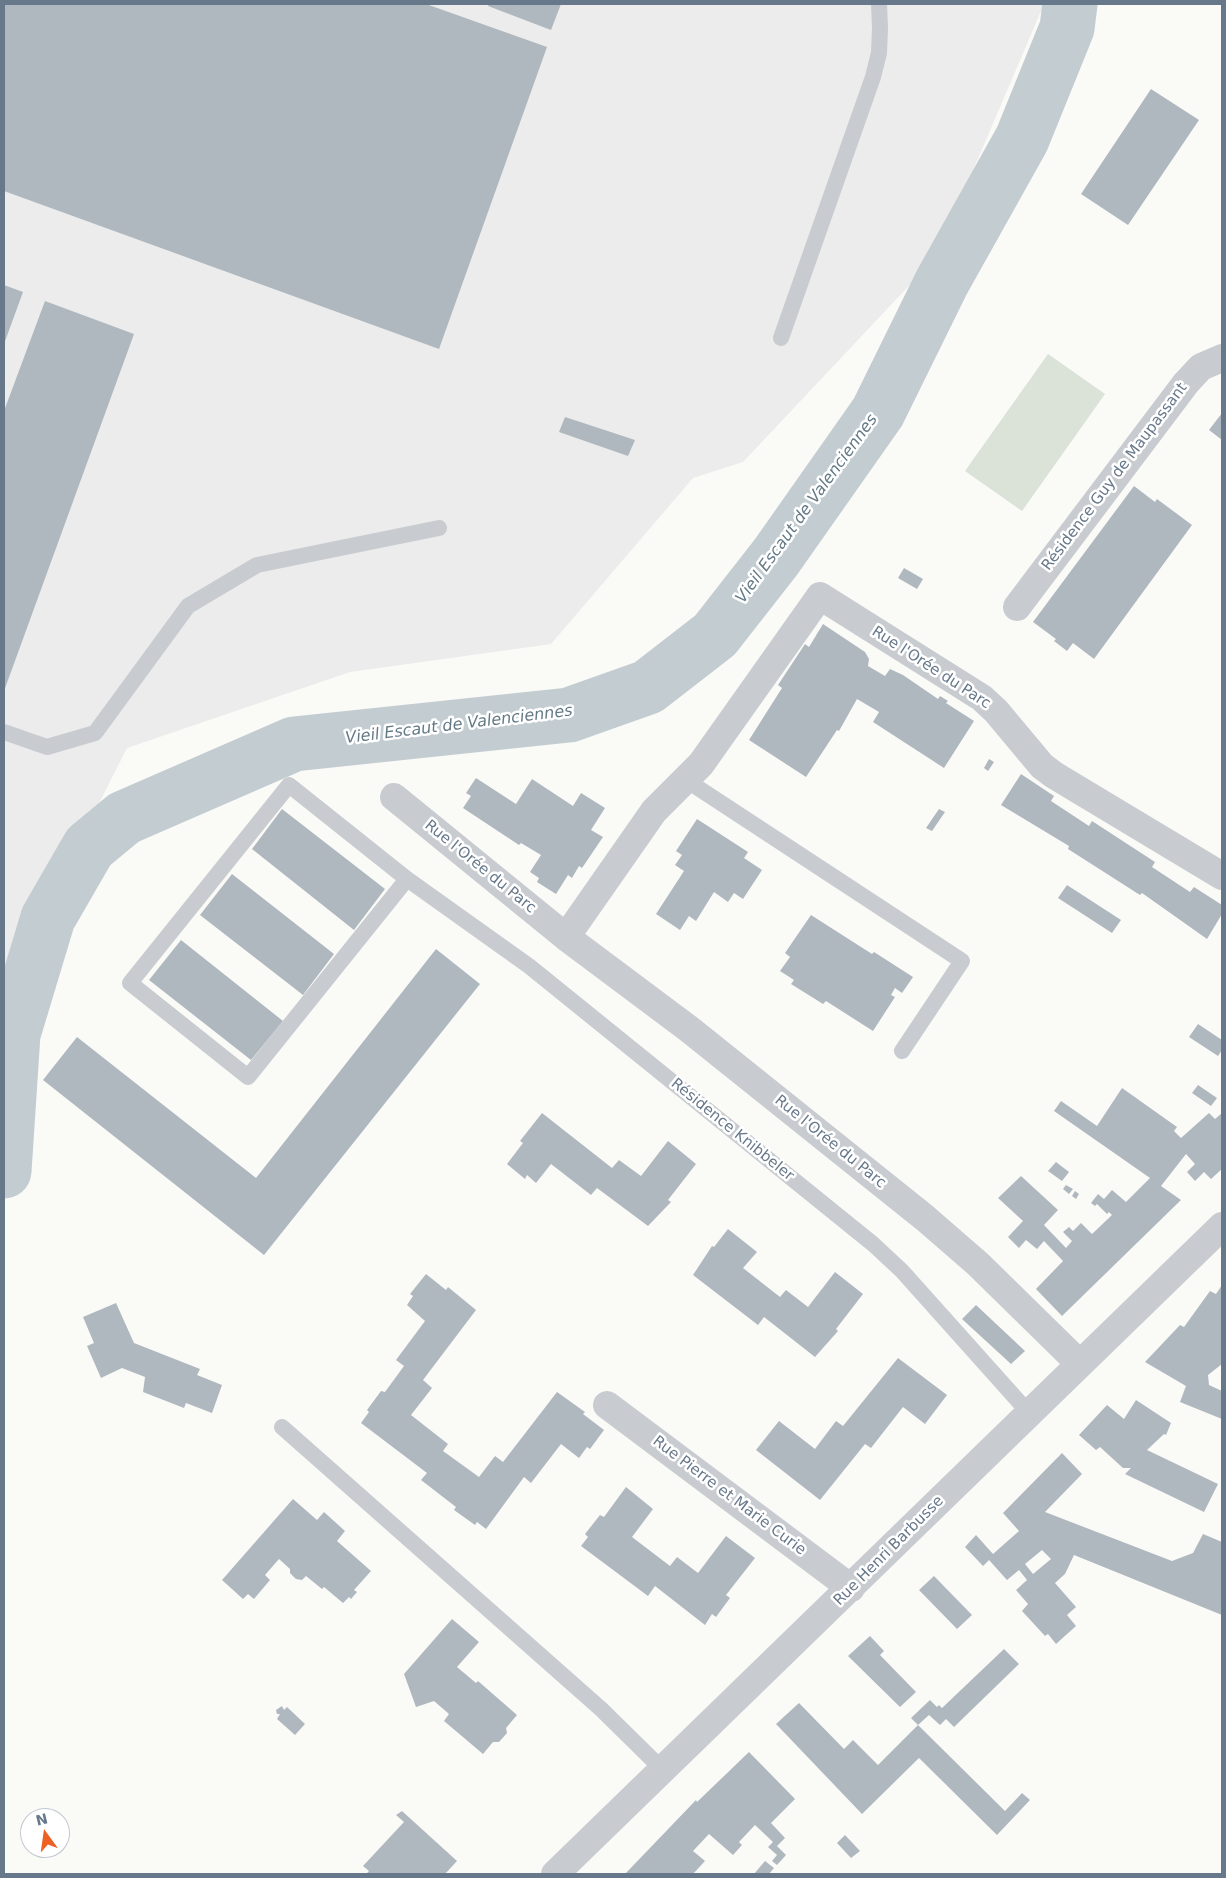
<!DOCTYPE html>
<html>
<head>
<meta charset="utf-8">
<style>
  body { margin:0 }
  #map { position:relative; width:1226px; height:1878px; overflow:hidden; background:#fafaf7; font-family:"DejaVu Sans",sans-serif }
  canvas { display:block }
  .frame { position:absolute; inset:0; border:5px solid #67788a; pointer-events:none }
  .north { position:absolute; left:20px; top:1808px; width:50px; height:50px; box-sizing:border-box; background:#fff; border:1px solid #c2c9d0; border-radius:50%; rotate:346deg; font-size:14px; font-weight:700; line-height:20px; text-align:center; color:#67788a }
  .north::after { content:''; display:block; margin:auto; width:18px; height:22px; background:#ed6124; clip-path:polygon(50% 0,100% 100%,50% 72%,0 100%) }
</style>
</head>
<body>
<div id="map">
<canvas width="1226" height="1878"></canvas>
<div class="frame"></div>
<div class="north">N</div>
</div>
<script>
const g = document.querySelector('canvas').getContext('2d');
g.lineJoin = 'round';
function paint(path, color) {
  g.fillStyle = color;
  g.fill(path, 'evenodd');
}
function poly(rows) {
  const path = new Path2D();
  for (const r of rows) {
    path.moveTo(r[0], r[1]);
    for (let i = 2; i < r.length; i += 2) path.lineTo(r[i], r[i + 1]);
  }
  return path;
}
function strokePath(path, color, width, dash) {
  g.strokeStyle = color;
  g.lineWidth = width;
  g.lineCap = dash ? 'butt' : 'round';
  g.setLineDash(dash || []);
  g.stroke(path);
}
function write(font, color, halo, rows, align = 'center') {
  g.font = font + ' "DejaVu Sans",sans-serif';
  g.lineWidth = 5;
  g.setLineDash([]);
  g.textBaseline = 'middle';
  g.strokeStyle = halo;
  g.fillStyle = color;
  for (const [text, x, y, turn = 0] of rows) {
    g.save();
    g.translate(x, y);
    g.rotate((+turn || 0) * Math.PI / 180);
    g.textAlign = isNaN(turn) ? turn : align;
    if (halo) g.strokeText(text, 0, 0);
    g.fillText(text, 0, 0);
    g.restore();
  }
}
const built = poly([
  [4,4,1044,4,936,257,743,462,693,478,551,644,350,672,127,748,4,990]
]);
const green = poly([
  [1048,354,1105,394,1022,511,965,471]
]);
const river = poly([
  [4,1171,13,1034,48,918,89,847,124,818,294,744,569,715,648,687,715,635,776,557,878,412,942,282,1022,139,1067,28,1070,4]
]);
const building = poly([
  [4,4,426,4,547,47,439,349,4,191],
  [489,4,561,4,551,30,488,6],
  [1151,89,1199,120,1128,225,1081,194],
  [4,285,23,292,4,344],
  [45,301,134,334,4,691,4,411],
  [1222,413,1222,440,1209,430],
  [565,417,635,440,628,456,559,432],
  [1134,486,1155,502,1157,499,1192,525,1094,659,1073,643,1067,651,1054,641,1056,639,1033,622],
  [904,568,923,579,917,589,898,578],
  [823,624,865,652,869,659,868,666,885,676,890,669,903,675,938,699,940,696,948,701,946,703,974,721,944,768,873,722,879,712,857,699,839,731,837,730,806,777,749,740,782,688,778,685,805,644,809,647],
  [989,759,994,762,988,771,984,768],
  [1021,774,1054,796,1051,801,1089,826,1092,821,1155,862,1152,867,1190,892,1194,887,1222,905,1222,914,1207,939,1142,893,1140,895,1068,849,1069,846,1001,805],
  [476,778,516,804,532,779,573,806,581,793,605,808,591,830,603,837,582,868,579,866,572,878,568,875,556,894,537,882,539,878,530,872,541,855,521,843,519,845,463,808,471,796,466,793],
  [282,809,385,889,354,930,252,849],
  [939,809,945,812,932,831,926,828],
  [697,819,748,852,744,858,762,870,743,899,734,893,728,902,714,892,696,921,689,916,680,930,656,914,684,871,675,865,682,855,676,851],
  [232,874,334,954,303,995,200,915],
  [1067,885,1121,920,1112,933,1058,898],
  [811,915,872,954,874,952,913,977,902,993,895,988,891,995,895,997,873,1031,826,1001,823,1004,791,984,794,980,780,971,790,957,785,953],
  [181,940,283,1021,251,1060,149,980],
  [436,949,480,984,264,1255,43,1080,77,1037,256,1178],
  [1198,1024,1222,1040,1222,1050,1218,1056,1189,1037],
  [1198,1085,1217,1098,1211,1106,1192,1093],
  [1122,1088,1177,1127,1174,1131,1181,1138,1209,1113,1215,1119,1222,1113,1222,1169,1211,1179,1204,1172,1195,1181,1187,1172,1195,1164,1186,1154,1161,1186,1181,1200,1062,1316,1036,1289,1063,1261,1044,1241,1037,1249,1026,1240,1019,1248,1008,1237,1023,1221,998,1198,1021,1176,1058,1210,1044,1225,1066,1248,1072,1241,1063,1232,1069,1227,1073,1231,1081,1223,1092,1234,1112,1215,1109,1212,1107,1214,1097,1204,1095,1206,1091,1203,1098,1194,1104,1199,1112,1190,1126,1202,1150,1178,1054,1111,1061,1101,1097,1126],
  [542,1113,612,1168,619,1160,641,1176,668,1141,696,1164,668,1200,671,1202,648,1226,597,1188,591,1195,551,1164,536,1183,527,1175,525,1179,507,1164,523,1143,520,1141],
  [1056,1162,1069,1172,1062,1181,1048,1171],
  [1066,1185,1073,1189,1069,1194,1063,1189],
  [1075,1191,1079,1194,1076,1199,1072,1196],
  [728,1229,757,1252,743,1268,780,1297,786,1290,808,1307,835,1272,863,1294,836,1329,838,1331,815,1357,764,1317,758,1325,693,1275,712,1246,714,1247],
  [426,1274,446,1290,448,1287,476,1310,423,1380,432,1388,411,1415,448,1444,443,1451,479,1477,495,1456,503,1462,557,1392,585,1412,583,1414,604,1430,590,1449,587,1447,579,1458,561,1444,531,1483,524,1477,486,1529,477,1522,475,1525,454,1510,456,1507,421,1480,427,1473,361,1423,369,1412,367,1410,381,1391,385,1392,404,1366,396,1360,425,1321,407,1305,413,1296,410,1294],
  [1222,1285,1222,1364,1208,1375,1209,1385,1222,1391,1222,1419,1180,1402,1186,1386,1145,1362,1180,1325,1184,1327,1210,1291,1216,1294],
  [116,1303,134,1343,200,1369,197,1375,222,1385,212,1413,186,1403,184,1408,143,1392,145,1377,122,1368,101,1378,87,1346,94,1343,83,1317],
  [976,1305,1025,1351,1011,1364,962,1319],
  [898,1358,947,1395,925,1424,903,1407,871,1448,865,1444,820,1500,756,1450,779,1421,815,1449,836,1421,843,1426],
  [1136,1400,1171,1423,1166,1435,1164,1434,1147,1450,1218,1484,1204,1512,1125,1474,1131,1468,1123,1468,1100,1447,1096,1450,1079,1435,1107,1405,1124,1419],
  [1062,1453,1082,1474,1045,1512,1172,1561,1193,1553,1203,1534,1222,1542,1222,1615,1074,1555,1065,1574,1055,1583,1076,1607,1067,1615,1076,1626,1056,1644,1048,1634,1045,1636,1022,1611,1028,1604,1016,1590,1027,1580,1019,1570,1007,1580,989,1560,983,1566,965,1547,976,1535,993,1554,1019,1531,1003,1513],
  [1042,1550,1051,1559,1033,1574,1025,1564],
  [626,1487,653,1509,632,1537,670,1566,677,1557,698,1573,726,1536,755,1558,726,1595,730,1598,716,1617,712,1614,705,1625,655,1586,648,1596,581,1546,588,1537,585,1534,600,1515,604,1517],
  [293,1499,317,1520,324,1512,345,1531,337,1541,371,1571,354,1590,357,1592,351,1599,349,1597,343,1603,324,1587,322,1589,306,1576,302,1580,296,1579,290,1573,290,1569,279,1559,265,1575,270,1580,254,1599,248,1594,243,1599,222,1580],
  [934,1576,972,1615,957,1629,919,1590],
  [452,1619,479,1642,457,1667,476,1683,478,1681,517,1715,506,1728,507,1733,499,1742,493,1742,483,1754,444,1721,449,1714,434,1701,416,1707,404,1674],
  [870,1636,884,1651,880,1655,916,1692,900,1707,848,1656],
  [1004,1649,1019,1664,954,1727,946,1719,940,1725,929,1715,918,1725,1005,1811,1022,1793,1030,1800,997,1835,919,1758,862,1814,776,1724,799,1703,844,1749,853,1740,878,1765,918,1725,911,1718,930,1700,937,1707,939,1705,942,1708],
  [282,1706,284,1710,287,1707,305,1724,295,1735,277,1719,280,1714,277,1714,276,1710],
  [749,1752,795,1799,771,1823,785,1838,777,1846,786,1855,777,1865,772,1861,777,1855,768,1847,773,1842,755,1825,739,1842,742,1845,733,1855,709,1834,693,1851,705,1861,693,1874,625,1874,696,1800,697,1802],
  [402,1811,457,1861,445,1874,366,1874,369,1871,363,1866,404,1822,396,1815],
  [845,1835,860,1851,851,1858,837,1843],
  [765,1861,774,1868,769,1874,754,1874]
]);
const lane = poly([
  [781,338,873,77,879,53,880,28,879,4],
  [4,732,47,747,95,733,188,606,257,565,439,528],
  [686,780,962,961,902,1051],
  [407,879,248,1077,130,983,289,785,407,879,529,966,873,1244,902,1271,1029,1413],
  [282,1427,601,1709,663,1770]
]);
const street = poly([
  [1017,607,1186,383,1201,367,1222,358],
  [394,797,566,937,689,1029,925,1218,978,1264,1080,1364],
  [566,937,654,811,701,764,820,596,982,698,996,711,1042,766,1054,775,1222,876],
  [607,1405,851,1588],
  [555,1874,1222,1226]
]);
const streetNames = [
  ["Résidence Guy de Maupassant",1115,477,-53],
  ["Rue l'Orée du Parc",931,668,33],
  ["Rue l'Orée du Parc",480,867,39],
  ["Résidence Knibbeler",732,1130,39],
  ["Rue l'Orée du Parc",830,1142,39],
  ["Rue Pierre et Marie Curie",729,1496,37],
  ["Rue Henri Barbusse",889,1551,-45]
];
const waterNames = [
  ["Vieil Escaut de Valenciennes",807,509,-54],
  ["Vieil Escaut de Valenciennes",459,725,-7]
];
paint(built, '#ebeceb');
paint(green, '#dbe2d8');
strokePath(river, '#c2ccd1', 55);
paint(building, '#b0b8bf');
strokePath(lane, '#c8cbcf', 16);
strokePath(street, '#c8cbcf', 28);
write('15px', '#67788a', '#fff', streetNames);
write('italic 16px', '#637985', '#fff', waterNames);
</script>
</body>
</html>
